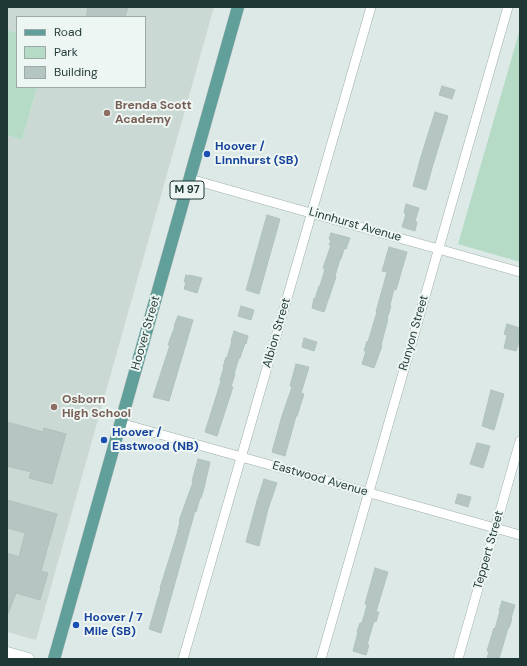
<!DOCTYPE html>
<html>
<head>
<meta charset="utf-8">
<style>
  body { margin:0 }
  #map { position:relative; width:527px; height:666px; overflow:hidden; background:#dde9e6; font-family:"DM Sans",sans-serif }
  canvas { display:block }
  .frame { position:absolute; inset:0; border:8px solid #1f3836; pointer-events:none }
  .legend { position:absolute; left:16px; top:16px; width:130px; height:72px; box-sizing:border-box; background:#edf6f3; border:1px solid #9baaa7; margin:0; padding:5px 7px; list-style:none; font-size:12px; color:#1f3836 }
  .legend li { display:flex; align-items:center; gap:8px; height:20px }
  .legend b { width:20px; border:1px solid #9baaa7 }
</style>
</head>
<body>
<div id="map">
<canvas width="527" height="666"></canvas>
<div class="frame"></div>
<ul class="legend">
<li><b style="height:5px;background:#619f9a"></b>Road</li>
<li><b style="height:11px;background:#b5dbc6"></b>Park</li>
<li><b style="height:11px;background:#b5c6c2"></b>Building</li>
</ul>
</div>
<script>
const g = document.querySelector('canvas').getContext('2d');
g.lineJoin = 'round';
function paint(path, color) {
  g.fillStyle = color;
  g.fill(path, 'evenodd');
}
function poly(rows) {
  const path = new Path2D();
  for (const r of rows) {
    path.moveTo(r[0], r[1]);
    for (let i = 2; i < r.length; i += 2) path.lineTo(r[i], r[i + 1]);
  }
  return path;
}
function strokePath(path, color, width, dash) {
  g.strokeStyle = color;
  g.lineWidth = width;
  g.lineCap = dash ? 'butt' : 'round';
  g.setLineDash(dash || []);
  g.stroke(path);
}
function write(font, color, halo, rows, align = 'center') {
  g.font = font + ' "DM Sans",sans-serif';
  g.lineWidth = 4;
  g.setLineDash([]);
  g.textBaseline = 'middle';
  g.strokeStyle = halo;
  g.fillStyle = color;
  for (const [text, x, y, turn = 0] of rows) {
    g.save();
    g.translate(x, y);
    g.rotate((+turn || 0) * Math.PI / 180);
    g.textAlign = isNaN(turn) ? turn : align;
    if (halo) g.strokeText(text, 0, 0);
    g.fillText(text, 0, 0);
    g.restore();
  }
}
const built = poly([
  [7,7,214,7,36,640,7,632,7,135,22,140,37,87,145,87,145,17,17,17,17,33,7,30]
]);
const green = poly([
  [520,29,520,262,458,244],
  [7,30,17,33,17,87,37,87,22,140,7,135]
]);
const building = poly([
  [88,7,128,7,125,17,86,17,88,7],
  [442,86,455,90,452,99,439,95,442,86],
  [435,112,448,116,432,168,426,190,413,186,420,160,435,112],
  [406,204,419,208,415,221,417,222,415,231,402,227,406,214,404,213,406,204],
  [267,215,280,219,259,294,246,290,267,215],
  [331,233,350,238,346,249,344,249,341,259,340,259,335,276,336,277,324,312,312,308,314,298,315,299,319,286,320,286,325,269,323,268,331,245,329,245,331,240,329,239,331,233],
  [389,247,407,252,396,290,394,289,390,305,391,306,387,319,388,319,381,345,382,346,374,368,362,364,366,351,364,351,367,341,368,342,373,325,377,312,376,312,387,272,382,271,389,247],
  [186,275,188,276,189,275,202,278,197,293,184,289,186,283,184,282,186,275],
  [241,306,254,310,251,320,238,316,241,306],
  [178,316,193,320,169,401,153,397,170,345,168,345,175,326,174,326,178,316],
  [507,324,520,328,520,334,518,342,519,342,516,351,504,348,507,335,504,334,507,324],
  [234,331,248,336,246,344,245,343,240,358,239,358,234,374,235,374,231,387,233,387,217,436,205,432,221,381,220,380,224,367,223,367,226,357,227,358,232,341,231,341,234,331],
  [304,338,317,342,314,351,302,347,304,338],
  [296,364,309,367,301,393,304,394,297,416,296,416,285,456,272,452,282,416,292,387,290,386,296,364],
  [491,390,504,394,494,430,482,426,491,390],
  [7,422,43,432,44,428,66,434,52,484,29,478,31,472,7,466,7,422],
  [477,443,490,446,483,468,470,464,477,443],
  [198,459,210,462,204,488,201,498,200,498,196,512,195,511,161,633,149,629,157,601,161,588,160,588,177,534,180,521,179,521,193,482,192,481,198,459],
  [264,479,277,483,268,509,259,546,246,542,257,501,264,479],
  [458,494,471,497,468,507,455,503,458,494],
  [7,500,57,514,41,571,48,573,40,600,16,593,8,614,7,553,19,557,25,533,7,528,7,500],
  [375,568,388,572,376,612,379,612,376,622,374,621,367,645,369,645,366,655,353,651,358,632,357,632,360,623,362,623,367,605,365,604,375,568],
  [502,601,515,605,511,618,512,619,509,628,508,628,499,659,487,659,489,651,487,651,494,628,495,629,500,611,499,611,502,601]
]);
const street = poly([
  [190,179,520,272],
  [120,423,520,535],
  [183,659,371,7],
  [321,659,508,7],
  [458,659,520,441]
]);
const secondary = poly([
  [7,653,28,659]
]);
const primary = poly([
  [54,659,238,7]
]);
const markers = [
  [107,113,4,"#8d6e63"],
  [207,154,4,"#1a4fb4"],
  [54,407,4,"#8d6e63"],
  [104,440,4,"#1a4fb4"],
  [76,625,4,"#1a4fb4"]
];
const shields = [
  [187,190,34]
];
const shieldNames = [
  ["M 97",187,190]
];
const educationNames = [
  ["Brenda Scott",115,106],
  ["Academy",115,120],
  ["Osborn",62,400],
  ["High School",62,414]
];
const transitNames = [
  ["Hoover /",215,147],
  ["Linnhurst (SB)",215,161],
  ["Hoover /",112,433],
  ["Eastwood (NB)",112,447],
  ["Hoover / 7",84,618],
  ["Mile (SB)",84,632]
];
const streetNames = [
  ["Linnhurst Avenue",355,225,16],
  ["Hoover Street",146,333,-74],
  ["Albion Street",277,333,-74],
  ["Runyon Street",414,333,-74],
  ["Eastwood Avenue",320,479,16],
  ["Teppert Street",489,550,-74]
];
paint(built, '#cbd9d5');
paint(green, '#b5dbc6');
paint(building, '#b5c6c2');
strokePath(building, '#b0c2be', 1);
strokePath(street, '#a0b0ae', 10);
strokePath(secondary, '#9cb5b0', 13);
strokePath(primary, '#bcc3c3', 13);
strokePath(street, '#fff', 9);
strokePath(secondary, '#fff', 12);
strokePath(primary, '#619f9a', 12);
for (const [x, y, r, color] of markers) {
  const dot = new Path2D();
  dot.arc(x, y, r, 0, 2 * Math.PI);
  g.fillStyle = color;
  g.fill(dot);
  strokePath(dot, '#edf6f3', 1.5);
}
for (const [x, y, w] of shields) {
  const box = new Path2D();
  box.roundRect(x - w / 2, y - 9, w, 18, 3);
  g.fillStyle = '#edf6f3';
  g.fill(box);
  strokePath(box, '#1f3836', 1);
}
write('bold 11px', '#1f3836', null, shieldNames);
write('bold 12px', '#785e54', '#edf6f3', educationNames, 'left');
write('bold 12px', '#164399', '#edf6f3', transitNames, 'left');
write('12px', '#1f3836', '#edf6f3', streetNames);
</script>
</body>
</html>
